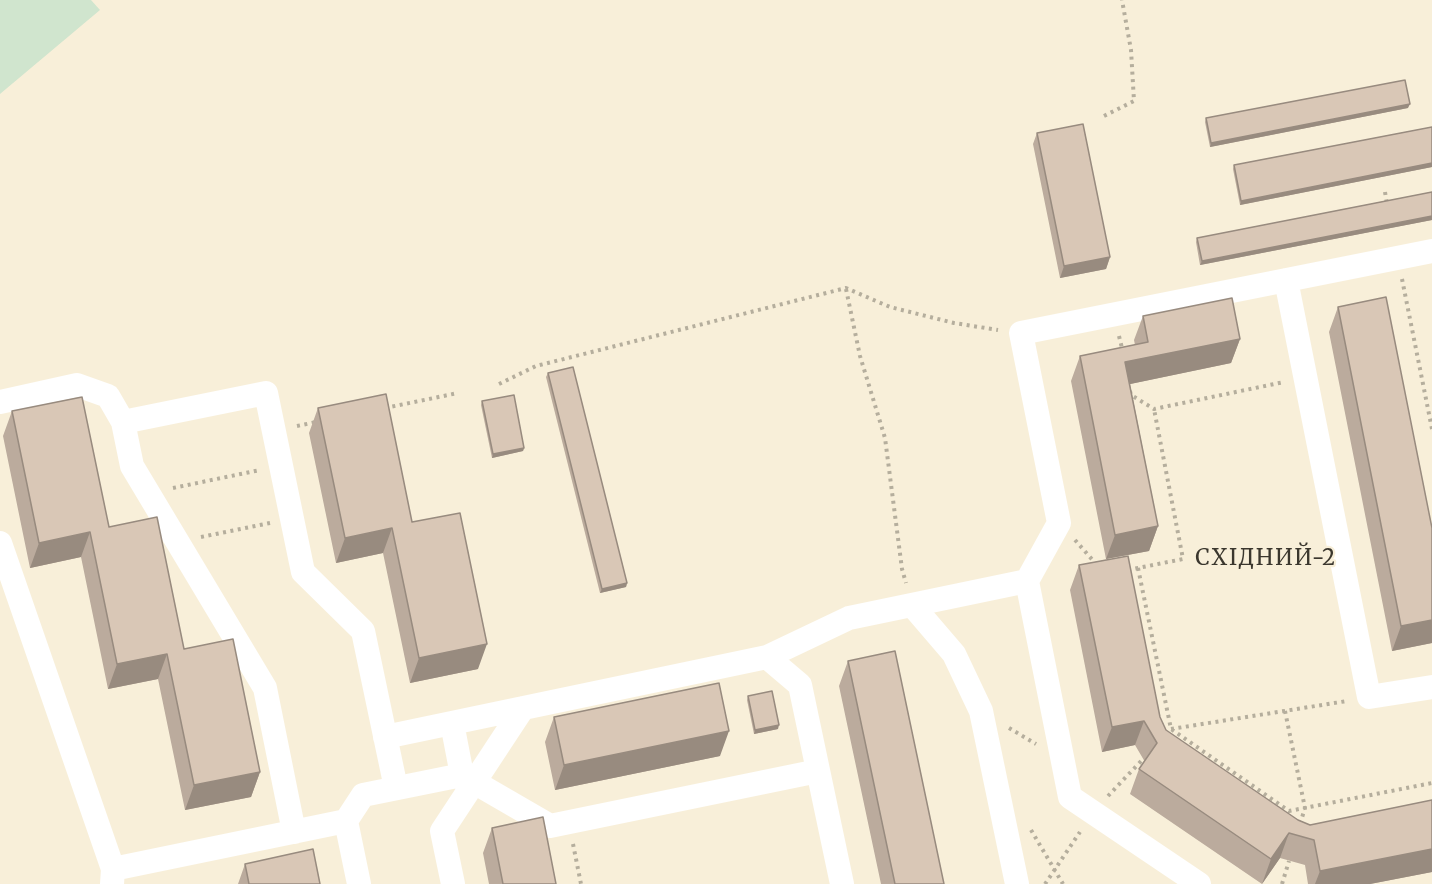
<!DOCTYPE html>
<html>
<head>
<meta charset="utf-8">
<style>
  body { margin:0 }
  canvas { display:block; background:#f8efd9 }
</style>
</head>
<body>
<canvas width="1432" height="884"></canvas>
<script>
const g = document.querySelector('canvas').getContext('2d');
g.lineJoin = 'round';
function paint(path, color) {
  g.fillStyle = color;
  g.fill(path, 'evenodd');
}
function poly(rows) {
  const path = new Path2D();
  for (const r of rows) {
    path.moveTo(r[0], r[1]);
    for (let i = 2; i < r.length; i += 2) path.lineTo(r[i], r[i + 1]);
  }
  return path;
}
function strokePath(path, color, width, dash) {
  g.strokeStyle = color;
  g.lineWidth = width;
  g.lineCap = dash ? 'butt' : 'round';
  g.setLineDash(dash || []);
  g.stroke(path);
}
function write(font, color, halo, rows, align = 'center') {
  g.font = font + ' Merriweather,serif';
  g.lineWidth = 4.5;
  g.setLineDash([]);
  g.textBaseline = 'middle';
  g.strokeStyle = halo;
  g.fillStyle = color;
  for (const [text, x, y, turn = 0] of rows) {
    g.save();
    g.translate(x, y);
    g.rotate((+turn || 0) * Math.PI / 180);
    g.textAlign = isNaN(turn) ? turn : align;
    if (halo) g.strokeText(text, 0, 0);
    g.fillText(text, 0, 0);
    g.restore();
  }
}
const green = poly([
  [0,0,91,0,100,10,0,94]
]);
const path = poly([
  [1104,116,1134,101,1131,50,1122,0],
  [1385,192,1387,204],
  [1402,279,1432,429],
  [846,289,860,356,885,438,902,569,906,583],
  [1119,336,1123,352],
  [499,384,536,366,846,288,890,307,954,323,998,330],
  [1130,391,1131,395,1154,409,1284,382],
  [385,408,458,393],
  [297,426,316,422],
  [173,488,260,470],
  [201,537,270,523],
  [1075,540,1096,564],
  [1138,568,1171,729,1289,811,1432,783],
  [1128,570,1183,559,1154,409],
  [1285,711,1305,808,1300,824],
  [1009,728,1036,744],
  [1171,729,1347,701],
  [1108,796,1143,759],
  [1031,830,1063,884],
  [573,844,581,884],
  [1045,884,1080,832],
  [1282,884,1289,861]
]);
const minor = poly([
  [1286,280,1369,697,1432,687],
  [0,402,77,385,108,396,123,422,266,393,303,572,363,631,396,788],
  [123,422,132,466,265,688,294,832],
  [0,543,113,869,112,884],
  [912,605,954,654,981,711,1017,884],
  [767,657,800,685,842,884],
  [385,737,767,657,849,618,1027,581],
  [474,782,550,826,818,771],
  [113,869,346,821],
  [359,884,346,821,363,795,462,775,452,723],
  [453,884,442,831,523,708],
  [1199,884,1070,797,1027,581,1059,523,1021,333,1432,251]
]);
const wall = poly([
  [1408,108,1210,147,1205,122,1206,118],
  [1432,127,1432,167,1240,205,1233,169,1234,165],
  [1037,133,1110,257,1106,269,1060,278,1033,144],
  [1432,192,1432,220,1200,265,1196,242,1197,238],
  [1338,307,1432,528,1432,643,1392,651,1329,332],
  [1143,316,1240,339,1231,363,1130,384,1158,526,1149,551,1106,559,1071,381,1080,356,1135,345,1134,340],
  [548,373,627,583,626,587,600,593,546,377],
  [482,401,524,448,523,451,492,458,481,405],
  [318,408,412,522,478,669,410,683,383,553,336,563,309,433],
  [12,411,109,527,260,772,251,797,185,810,158,679,108,689,81,557,30,568,3,436],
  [1079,565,1166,730,1298,820,1310,825,1432,800,1432,872,1370,884,1308,884,1305,865,1280,858,1262,884,1130,794,1139,769,1145,762,1135,745,1102,752,1070,590],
  [848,661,944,884,881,884,839,686],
  [748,696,778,729,754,734,747,700],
  [554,717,720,756,555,790,545,742],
  [492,828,556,884,489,884,483,853],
  [245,864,320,884,238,884]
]);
const shadedWall = poly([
  [1410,104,1408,108,1210,147,1211,143],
  [1432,163,1432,167,1240,205,1241,201],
  [1432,216,1432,220,1200,265,1202,261],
  [1110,257,1106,269,1060,278,1064,266],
  [1240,339,1231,363,1116,387,1125,362],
  [524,448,523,451,492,458,493,454],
  [1158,526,1149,551,1106,559,1115,535],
  [392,528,383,553,336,563,345,538],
  [90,532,81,557,30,568,39,543],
  [627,583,626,587,600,593,602,589],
  [1432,620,1432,643,1392,651,1401,626],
  [487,644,478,669,410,683,419,658],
  [167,654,158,679,108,689,117,664],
  [1144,721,1135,745,1102,752,1112,727],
  [779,725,778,729,754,734,755,730],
  [729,731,720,756,555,790,564,765],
  [260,772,251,797,185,810,194,785],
  [1289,833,1280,858,1262,884,1271,859],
  [1432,849,1432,872,1370,884,1315,884,1320,871]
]);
const building = poly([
  [1405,80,1410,104,1211,143,1206,118,1405,80],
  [1083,124,1110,257,1064,266,1037,133,1083,124],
  [1432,127,1432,163,1241,201,1234,165,1432,127],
  [1432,192,1432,216,1202,261,1197,238,1432,192],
  [1386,297,1432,528,1432,620,1401,626,1338,307,1386,297],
  [1232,298,1240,339,1125,362,1158,526,1115,535,1080,356,1148,342,1143,316,1232,298],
  [573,367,627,583,602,589,548,373,573,367],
  [386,394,412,522,460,513,487,644,419,658,392,528,345,538,318,408,386,394],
  [514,395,524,448,493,454,482,401,514,395],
  [82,397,109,527,157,517,184,649,233,639,260,772,194,785,167,654,117,664,90,532,39,543,12,411,82,397],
  [1128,556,1160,717,1166,730,1298,820,1310,825,1432,800,1432,849,1320,871,1314,840,1289,833,1271,859,1139,769,1157,743,1144,721,1112,727,1079,565,1128,556],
  [895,651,944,884,895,884,848,661,895,651],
  [719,683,729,731,564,765,554,717,719,683],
  [772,691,779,725,755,730,748,696,772,691],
  [543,817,556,884,503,884,492,828,543,817],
  [313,849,320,884,249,884,245,864,313,849]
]);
const neighbourhoodNames = [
  ["СХІДНИЙ-2",1266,559]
];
paint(green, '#d0e5ce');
strokePath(path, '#b5ae9d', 4, [3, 4.5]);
strokePath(minor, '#fff', 24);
paint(wall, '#bbab9d');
paint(shadedWall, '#988b7f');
paint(building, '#d9c7b6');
strokePath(building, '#988b7f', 1.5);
g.letterSpacing = '1.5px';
write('22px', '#3b372e', '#f8efd9', neighbourhoodNames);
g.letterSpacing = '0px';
</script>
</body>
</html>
